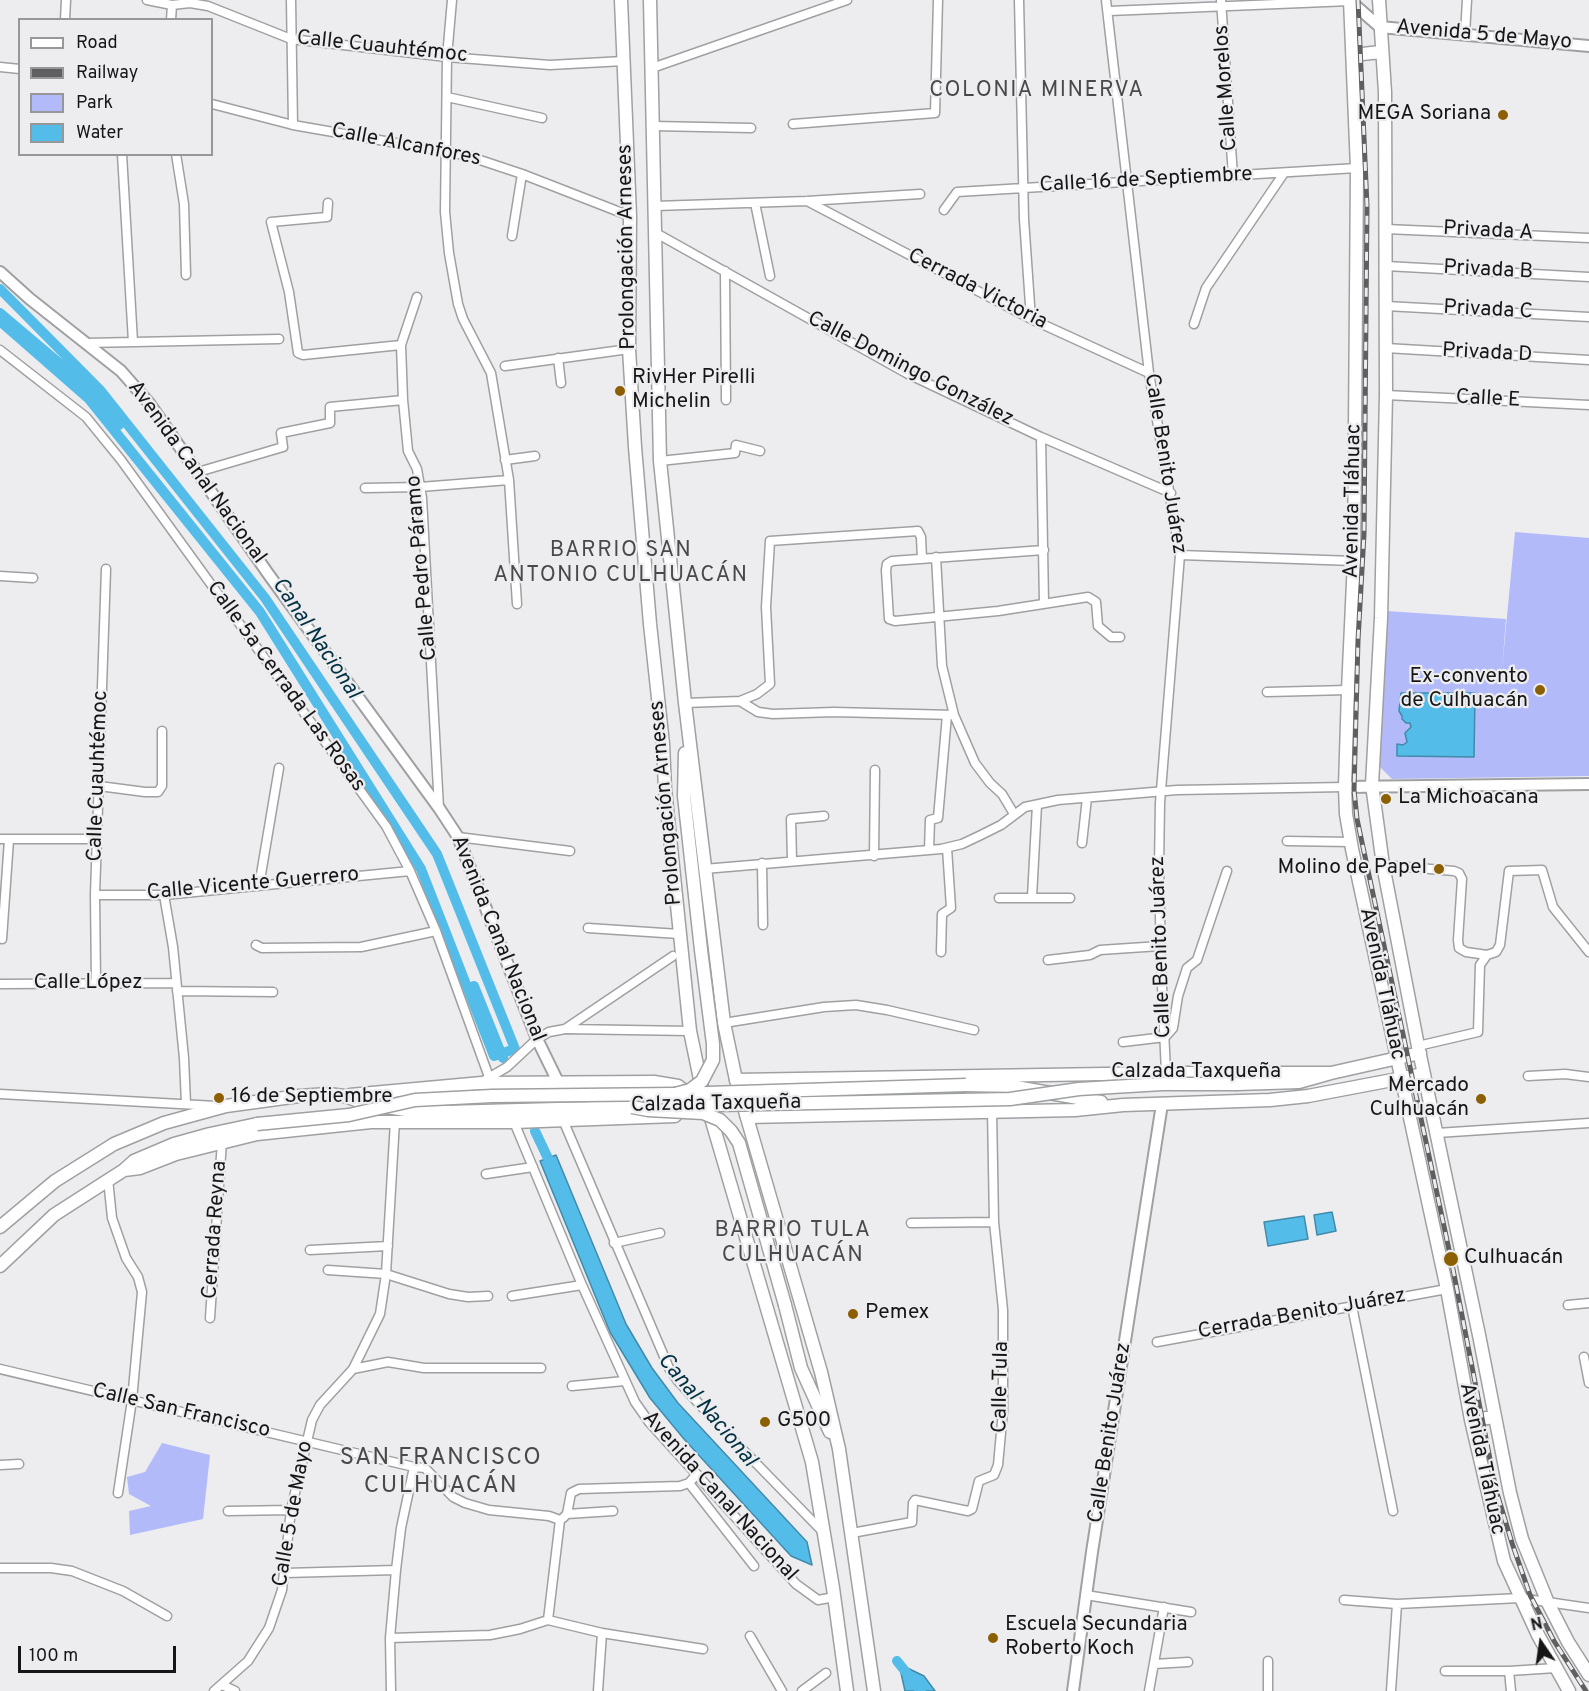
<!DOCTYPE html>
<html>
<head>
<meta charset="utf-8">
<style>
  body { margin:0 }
  #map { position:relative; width:1589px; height:1691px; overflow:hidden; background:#ededef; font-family:Overpass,sans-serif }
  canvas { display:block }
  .legend { position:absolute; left:18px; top:18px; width:195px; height:138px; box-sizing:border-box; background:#ededef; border:2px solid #979799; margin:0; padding:8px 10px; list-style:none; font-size:18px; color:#161617 }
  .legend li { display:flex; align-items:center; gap:12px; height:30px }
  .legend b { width:30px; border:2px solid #979799 }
  .north { position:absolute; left:1511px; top:1613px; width:60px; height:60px; -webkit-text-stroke:4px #ededef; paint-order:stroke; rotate:347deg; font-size:16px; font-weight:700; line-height:24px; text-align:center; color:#161617 }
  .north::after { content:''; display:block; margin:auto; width:21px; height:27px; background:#161617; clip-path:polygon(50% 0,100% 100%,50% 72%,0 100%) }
  .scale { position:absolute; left:18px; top:1646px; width:158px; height:27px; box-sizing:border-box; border:3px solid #161617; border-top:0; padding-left:8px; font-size:18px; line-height:21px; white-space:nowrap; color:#161617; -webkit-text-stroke:4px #ededef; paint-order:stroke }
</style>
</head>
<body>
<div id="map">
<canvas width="1589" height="1691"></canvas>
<ul class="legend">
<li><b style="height:8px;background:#fff"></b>Road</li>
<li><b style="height:8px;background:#5f5f60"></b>Railway</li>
<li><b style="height:16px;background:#b2bafa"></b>Park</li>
<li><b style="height:16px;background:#54bce9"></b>Water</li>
</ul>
<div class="north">N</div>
<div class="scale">100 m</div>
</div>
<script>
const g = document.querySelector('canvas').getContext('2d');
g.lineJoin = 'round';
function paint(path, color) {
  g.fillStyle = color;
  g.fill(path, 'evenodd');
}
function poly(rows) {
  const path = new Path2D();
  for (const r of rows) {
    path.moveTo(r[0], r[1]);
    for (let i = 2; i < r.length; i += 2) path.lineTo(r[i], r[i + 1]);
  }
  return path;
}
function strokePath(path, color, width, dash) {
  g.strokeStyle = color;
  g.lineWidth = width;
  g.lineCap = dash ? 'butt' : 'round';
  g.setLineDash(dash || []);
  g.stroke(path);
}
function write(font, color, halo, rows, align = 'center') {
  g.font = font + ' Overpass,sans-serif';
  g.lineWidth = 4.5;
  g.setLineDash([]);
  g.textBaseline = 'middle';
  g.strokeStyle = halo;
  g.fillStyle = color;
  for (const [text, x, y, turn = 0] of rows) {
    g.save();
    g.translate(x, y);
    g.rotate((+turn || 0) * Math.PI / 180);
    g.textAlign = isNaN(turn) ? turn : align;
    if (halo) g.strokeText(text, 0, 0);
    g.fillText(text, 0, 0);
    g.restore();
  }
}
const green = poly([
  [1515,532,1589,538,1589,776,1392,779,1379,766,1387,611,1506,619,1502,669],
  [162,1443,210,1455,203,1519,130,1535,129,1511,151,1506,129,1494,127,1477,145,1472]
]);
const water = poly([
  [1401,693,1475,693,1474,757,1397,756,1397,744,1403,745,1407,742,1405,733,1411,727,1410,723,1406,723,1402,719,1402,716,1399,711,1401,693],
  [556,1155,626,1324,652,1368,678,1403,807,1542,812,1565,791,1556,684,1439,650,1398,610,1332,540,1161,556,1155],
  [1332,1212,1336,1231,1317,1235,1314,1215,1332,1212],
  [1304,1216,1308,1239,1268,1246,1264,1222,1304,1216],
  [899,1664,924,1676,935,1691,905,1691,899,1664]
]);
const canal = poly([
  [0,289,101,391,265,598,437,854,515,1049,494,1056,421,869,260,612,89,399,0,321],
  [0,313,90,389,119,425],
  [474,986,503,1058],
  [535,1131,554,1171],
  [897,1661,921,1691]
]);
const minor = poly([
  [147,0,172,5,190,3,208,6,291,39,447,57,550,65,624,61],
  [291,0,293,125],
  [452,0,447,57,445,212,449,253,458,304,463,319,491,373,509,480,517,604],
  [1019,0,1024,219,1031,319],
  [1106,0,1149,373,1180,555,1160,803,1159,867,1161,963,1166,1073],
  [1221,0,1233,176],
  [1109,11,1350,1],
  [65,20,66,0],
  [171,20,172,5],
  [1465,34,1467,0],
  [0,67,20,69],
  [652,68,847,0],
  [447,97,542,118],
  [212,104,293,125,465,155,522,174,630,216],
  [793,124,935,113,938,0],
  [653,126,751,128],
  [122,154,133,342],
  [176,154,184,204,186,275],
  [807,201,1031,319,1149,373],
  [328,203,327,217,271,222,289,292,298,353,303,355,401,345],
  [755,203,770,276],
  [655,206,807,201,920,194],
  [944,210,957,192,1357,168],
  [1386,229,1589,238],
  [656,233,908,374,1041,437,1171,493],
  [512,236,522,174],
  [1386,266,1589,277],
  [725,271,726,400],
  [417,297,401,345,403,400,408,451,417,469,422,498,439,808],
  [1386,306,1589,317],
  [1194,324,1206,288,1284,173],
  [86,343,279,339],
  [1386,348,1589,360],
  [0,350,86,417,121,460,386,826,410,871,436,931,489,1077],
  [558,358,561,383],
  [505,366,629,349],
  [1386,395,1589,405],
  [1041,437,1044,603],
  [505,460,535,456],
  [660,461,735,453,736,445,760,451],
  [198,472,283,447,281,433,330,423,330,407,403,400],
  [365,488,420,487,509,480],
  [1044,550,892,561,887,564,886,570,889,619,895,621,998,611,1088,597,1096,602,1098,626,1111,637,1120,637],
  [1180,555,1354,561],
  [936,557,942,666,954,715,975,763,990,783,1002,794,1014,814],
  [0,576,33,578],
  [1267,692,1348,690],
  [740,701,757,694,770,684,766,607,770,541,918,531,921,537,922,559],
  [685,703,740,701,758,712,773,714,834,712,954,715],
  [99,786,145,792,158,792,162,786,162,731],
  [458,837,570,851],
  [0,839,97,839],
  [1287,841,1351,842],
  [1082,843,1087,798],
  [929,850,930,820,938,818,947,715],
  [874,856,875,770],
  [792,860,791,819,824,816],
  [762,863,763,925],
  [1383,865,1454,871,1459,873,1462,879,1458,940,1459,948,1466,952,1487,955],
  [704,869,941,849,962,844,981,835,1001,825,1025,807,1058,800,1177,790,1345,787],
  [259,886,279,768],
  [95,895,164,895,410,871],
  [164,895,173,947,184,1058,186,1104],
  [1032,897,1037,805],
  [999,898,1070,898],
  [588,928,679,934],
  [2,939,9,840],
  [256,945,262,948,361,947,436,931],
  [941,952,942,914,951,908,947,848],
  [1048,960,1090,955,1100,950,1160,946],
  [96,983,95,895,106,569],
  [0,984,175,983],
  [177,991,273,992],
  [724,1023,824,1007,856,1005,887,1010,974,1030],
  [566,1029,690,1031],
  [1123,1042,1165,1037,1173,1028,1178,996,1187,968,1197,960,1227,871],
  [1418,1046,1478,1032,1480,965,1487,955,1496,952,1500,945,1509,871,1542,870,1553,907,1589,952],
  [1528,1076,1565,1074,1589,1077],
  [485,1080,507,1067,537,1039,549,1032,565,1029,673,956],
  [0,1094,216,1106],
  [563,1120,669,1368,678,1381,714,1420,823,1532],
  [514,1122,582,1285,635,1402,649,1422,796,1584,818,1600,835,1597],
  [1437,1133,1589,1123],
  [486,1174,533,1167],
  [108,1179,112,1218,126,1258,138,1277,142,1292,132,1400,118,1493],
  [911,1223,994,1222],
  [614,1243,660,1233],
  [310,1250,388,1246],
  [328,1270,386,1274,449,1294,468,1297,488,1296],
  [512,1296,582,1285],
  [1568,1305,1589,1303],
  [1352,1306,1393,1511],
  [210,1318,222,1141],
  [1157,1342,1447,1289],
  [1584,1357,1589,1383],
  [0,1369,414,1467,425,1468,453,1497,465,1503,489,1510,549,1516,560,1520],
  [353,1369,388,1362,424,1368,541,1368],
  [572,1386,624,1381],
  [0,1465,19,1464],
  [689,1483,754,1566],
  [228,1511,291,1510],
  [567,1514,571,1493,579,1489,680,1486,689,1483,697,1474],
  [563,1518,567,1514,613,1511],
  [852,1533,912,1522,913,1503,915,1500,968,1511,972,1509,979,1481,994,1475,998,1465,1003,1411,1003,1310,994,1222,992,1110],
  [0,1568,51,1568,72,1571,123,1591,167,1616],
  [285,1573,396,1570],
  [1086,1595,1191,1612],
  [1344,1600,1397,1604,1520,1598,1589,1608],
  [548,1620,602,1633,703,1649],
  [548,1620,560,1520],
  [750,1636,782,1691],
  [390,1638,490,1635,520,1629,548,1620],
  [1154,1664,1188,1662],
  [1445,1671,1509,1671,1556,1668],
  [1509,1671,1511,1691],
  [222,1685,235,1691],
  [214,1691,248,1661,269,1628,282,1590,291,1510,312,1420,320,1405,353,1369,380,1314,386,1274,395,1121],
  [391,1691,390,1638,396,1570,401,1528,414,1467],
  [598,1691,602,1633],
  [802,1691,826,1673],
  [1149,1691,1164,1607],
  [1268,1691,1268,1661],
  [1391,1691,1397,1604]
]);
const tertiary = poly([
  [1350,1,1380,27,1589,46],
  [0,272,30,299,121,371,149,403,269,575,439,808,458,837,537,1039,559,1084],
  [1345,787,1589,784],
  [1073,1691,1092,1552,1162,1104]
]);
const secondary = poly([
  [1350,0,1357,168,1354,561,1348,690,1345,787,1346,814,1352,849,1447,1289,1471,1420,1504,1561,1538,1635,1569,1691],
  [1379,0,1385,92,1386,395,1381,618,1372,785,1383,865,1418,1046,1479,1335,1510,1493,1522,1539,1548,1603,1568,1642,1589,1675],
  [1353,55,1381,52],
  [736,1080,1166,1073,1331,1073],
  [1237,1084,1299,1082,1331,1073,1420,1053],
  [966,1085,1010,1086,1101,1102],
  [350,1095,482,1083,654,1082,678,1086,691,1096],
  [747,1117,1075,1110,1123,1105,1270,1100,1308,1096,1424,1074],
  [124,1170,140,1168,176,1154,257,1134,371,1122,514,1122,675,1116],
  [0,1227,55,1181,114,1144,164,1123,226,1106,299,1096,328,1094,344,1096,368,1104,412,1111,445,1112,632,1107],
  [0,1266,54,1215,124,1170,134,1161,174,1144,210,1134,257,1124],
  [1471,1420,1495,1417]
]);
const primary = poly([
  [621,0,630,216,629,349,635,447,650,624,663,744,665,789,690,1031,701,1084,812,1462,833,1588,847,1691],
  [650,0,660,461,685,703,724,1023,736,1080,821,1372,839,1449,874,1691],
  [685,753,684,796,701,950],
  [785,1305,801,1368,830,1432]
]);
const rail = poly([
  [1358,0,1367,206,1364,534,1358,640,1354,790,1357,819,1451,1259,1496,1490,1512,1543,1530,1595,1554,1641,1586,1691]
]);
const secondaryBridge = poly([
  [669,1106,1010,1099,1079,1089,1162,1084,1237,1084],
  [257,1124,349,1115,415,1100,492,1096,675,1094,966,1085]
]);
const primaryBridge = poly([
  [675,1094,690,1090,702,1081,713,1060,713,1044,701,950],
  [632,1107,648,1110,703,1113,720,1120,731,1131,739,1143,785,1305]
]);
const markers = [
  [1503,115,6,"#8b5f02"],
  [620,391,6,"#8b5f02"],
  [1540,690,6,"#8b5f02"],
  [1386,799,6,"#8b5f02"],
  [1439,869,6,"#8b5f02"],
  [219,1098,6,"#8b5f02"],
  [1481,1099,6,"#8b5f02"],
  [1451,1259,8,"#8b5f02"],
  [853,1314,6,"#8b5f02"],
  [765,1422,6,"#8b5f02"],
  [993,1638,6,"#8b5f02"]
];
const streetNames = [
  ["Avenida 5 de Mayo",1484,36,5],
  ["Calle Cuauhtémoc",382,48,6],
  ["Calle Morelos",1227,88,-94],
  ["Calle Alcanfores",406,146,11],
  ["Calle 16 de Septiembre",1146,181,-3],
  ["Privada A",1488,232,3],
  ["Prolongación Arneses",628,247,-91],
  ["Privada B",1488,271,3],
  ["Cerrada Victoria",977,290,27],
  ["Privada C",1488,311,3],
  ["Privada D",1487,354,3],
  ["Calle Domingo González",910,370,27],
  ["Calle E",1488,400,3],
  ["Calle Benito Juárez",1164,464,81],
  ["Avenida Canal Nacional",196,473,54],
  ["Avenida Tláhuac",1354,501,-89],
  ["Calle Pedro Páramo",423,568,-95],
  ["Calle 5a Cerrada Las Rosas",285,687,54],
  ["Calle Cuauhtémoc",99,776,-88],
  ["Prolongación Arneses",667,803,-95],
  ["Calle Vicente Guerrero",253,885,-5],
  ["Avenida Canal Nacional",497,939,68],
  ["Calle Benito Juárez",1162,947,-92],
  ["Calle López",88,984],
  ["Avenida Tláhuac",1381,984,78],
  ["Calzada Taxqueña",1196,1073],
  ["Calzada Taxqueña",716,1105,-1],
  ["Cerrada Reyna",216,1230,-86],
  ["Cerrada Benito Juárez",1302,1315,-10],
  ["Calle Tula",1002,1387,-89],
  ["Calle San Francisco",181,1412,13],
  ["Calle Benito Juárez",1111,1433,-81],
  ["Avenida Tláhuac",1481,1459,78],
  ["Avenida Canal Nacional",719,1497,48],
  ["Calle 5 de Mayo",294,1514,-80]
];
const poiNames = [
  ["MEGA Soriana",1491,115,"right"],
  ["RivHer Pirelli",632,379],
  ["Michelin",632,403],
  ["Ex-convento",1528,678,"right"],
  ["de Culhuacán",1528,702,"right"],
  ["La Michoacana",1398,799],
  ["Molino de Papel",1427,869,"right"],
  ["Mercado",1469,1087,"right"],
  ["Culhuacán",1469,1111,"right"],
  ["16 de Septiembre",231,1098],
  ["Culhuacán",1464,1259],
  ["Pemex",865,1314],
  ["G500",777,1422],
  ["Escuela Secundaria",1005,1626],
  ["Roberto Koch",1005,1650]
];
const neighbourhoodNames = [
  ["COLONIA MINERVA",1037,92],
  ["BARRIO SAN",621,552],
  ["ANTONIO CULHUACÁN",621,577],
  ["BARRIO TULA",793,1232],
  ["CULHUACÁN",793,1257]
];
const waterNames = [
  ["Canal Nacional",315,639,56],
  ["Canal Nacional",706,1411,50]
];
const quarterNames = [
  ["SAN FRANCISCO",441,1459],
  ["CULHUACÁN",441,1487]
];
paint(green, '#b2bafa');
paint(water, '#54bce9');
strokePath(water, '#418aaa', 1.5);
strokePath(canal, '#54bce9', 10);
strokePath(minor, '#9fa0a2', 11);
strokePath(tertiary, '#9fa0a2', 14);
strokePath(secondary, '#9fa0a2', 15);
strokePath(primary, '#9fa0a2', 15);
strokePath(minor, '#fff', 8);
strokePath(tertiary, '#fff', 10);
strokePath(secondary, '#fff', 12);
strokePath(primary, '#fff', 12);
strokePath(rail, '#5f5f60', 5);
strokePath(rail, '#ededef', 3, [9]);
strokePath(secondaryBridge, '#9fa0a2', 15, []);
strokePath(primaryBridge, '#9fa0a2', 15, []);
strokePath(secondaryBridge, '#fff', 12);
strokePath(primaryBridge, '#fff', 12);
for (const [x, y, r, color] of markers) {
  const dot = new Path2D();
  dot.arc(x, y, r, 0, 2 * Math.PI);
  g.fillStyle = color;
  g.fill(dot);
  strokePath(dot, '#ededef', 2);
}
write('21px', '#161617', '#ededef', streetNames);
write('21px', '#161617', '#ededef', poiNames, 'left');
g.letterSpacing = '1.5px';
write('22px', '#49494b', '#ededef', neighbourhoodNames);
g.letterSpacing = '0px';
write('italic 22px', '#003042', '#ededef', waterNames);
g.letterSpacing = '1.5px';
write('24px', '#49494b', '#ededef', quarterNames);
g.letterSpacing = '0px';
</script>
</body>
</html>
